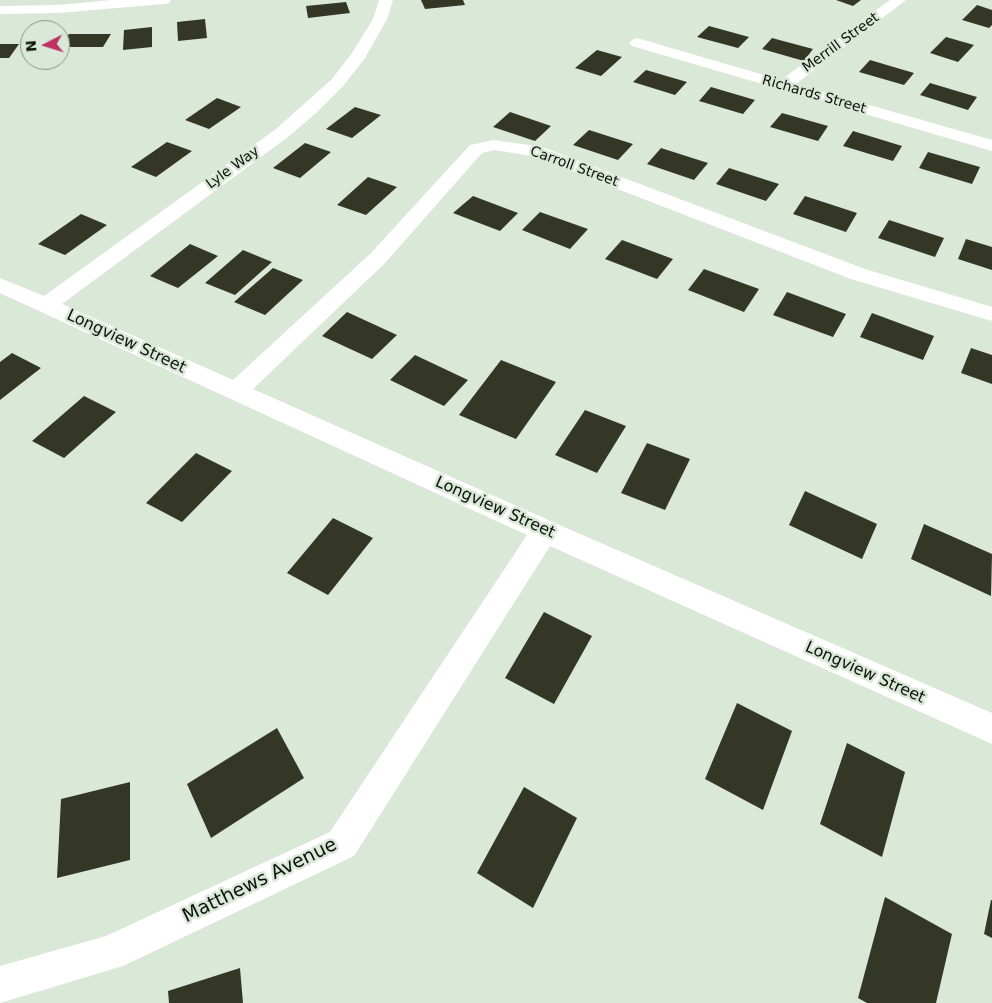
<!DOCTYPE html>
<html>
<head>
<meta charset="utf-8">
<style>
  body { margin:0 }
  #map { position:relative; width:992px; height:1003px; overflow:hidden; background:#dae9d7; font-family:"DejaVu Sans",sans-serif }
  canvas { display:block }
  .north { position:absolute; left:20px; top:20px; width:50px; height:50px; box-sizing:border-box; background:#dae9d7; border:1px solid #889386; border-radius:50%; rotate:265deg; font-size:14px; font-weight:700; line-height:20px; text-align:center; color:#0d120c }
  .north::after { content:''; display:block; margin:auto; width:18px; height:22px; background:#be3164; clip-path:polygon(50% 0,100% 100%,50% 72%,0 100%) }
</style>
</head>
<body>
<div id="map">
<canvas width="992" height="1003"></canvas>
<div class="north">N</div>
</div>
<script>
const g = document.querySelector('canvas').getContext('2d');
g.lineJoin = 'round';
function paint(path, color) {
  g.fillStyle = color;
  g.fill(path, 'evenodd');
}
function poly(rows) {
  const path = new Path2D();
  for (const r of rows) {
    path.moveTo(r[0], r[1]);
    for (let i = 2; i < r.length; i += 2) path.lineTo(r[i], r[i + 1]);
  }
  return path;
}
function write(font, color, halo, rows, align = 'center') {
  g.font = font + ' "DejaVu Sans",sans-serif';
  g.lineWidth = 5;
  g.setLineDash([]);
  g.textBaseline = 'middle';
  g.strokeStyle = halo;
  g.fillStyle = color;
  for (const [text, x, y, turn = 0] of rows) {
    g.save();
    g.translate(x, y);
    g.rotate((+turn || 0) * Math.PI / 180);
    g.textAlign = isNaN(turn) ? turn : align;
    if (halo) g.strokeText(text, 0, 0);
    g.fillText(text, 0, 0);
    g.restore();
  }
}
const building = poly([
  [421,0,463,0,465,5,425,9],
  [836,0,861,0,853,6],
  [346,2,350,13,308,18,306,6],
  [977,5,992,10,992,25,989,28,962,20],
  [205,19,207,38,178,41,177,22],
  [709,26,749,37,738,48,697,37],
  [152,27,152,47,123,50,124,30],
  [69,34,111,34,103,47,60,47],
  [946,37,974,45,958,62,930,53],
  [772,38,813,49,804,61,762,49],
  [0,44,19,44,9,58,0,58],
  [597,50,622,57,601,76,575,68],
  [870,60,914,73,904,85,859,72],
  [646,70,687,82,675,95,633,82],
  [930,83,977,97,968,110,920,95],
  [711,87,755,100,743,114,699,101],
  [217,98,241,107,209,129,185,120],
  [355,107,381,115,352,138,326,129],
  [510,112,551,126,535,141,493,127],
  [782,113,828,126,818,141,770,127],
  [589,130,633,144,618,160,573,145],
  [853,131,902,146,893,161,843,146],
  [167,142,192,151,156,177,131,167],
  [305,143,331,152,300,178,273,168],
  [661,148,708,163,694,180,647,164],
  [928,152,980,167,972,184,919,168],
  [729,168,779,184,766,201,716,184],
  [368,177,397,187,366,215,337,205],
  [473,196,518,213,500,231,453,213],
  [805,196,857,213,846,232,793,214],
  [540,212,588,229,570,249,522,230],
  [81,214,107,225,65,255,38,244],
  [889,220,944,238,935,257,878,238],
  [966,239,992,247,992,270,958,259],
  [622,240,673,259,657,279,605,259],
  [190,244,218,256,178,288,150,276],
  [243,250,272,262,235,295,205,283],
  [273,268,303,280,265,315,234,302],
  [704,269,759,289,744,312,688,290],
  [787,292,846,314,833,337,773,315],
  [347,312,397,335,372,359,322,336],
  [872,313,934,336,923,360,860,337],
  [971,348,992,355,992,384,961,373],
  [12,353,41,368,0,400,0,362],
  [415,355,468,380,444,406,390,380],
  [501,360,556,382,516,439,459,415],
  [84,396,116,412,64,458,32,441],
  [585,410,626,426,597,473,555,455],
  [647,443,690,459,665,510,621,493],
  [196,453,232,471,182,522,146,503],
  [805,491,877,524,862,559,789,525],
  [333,518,373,538,328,595,287,573],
  [924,524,992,554,991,596,911,559],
  [544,612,592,636,554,704,505,678],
  [737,703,792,731,763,810,705,779],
  [277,728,304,778,211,838,187,784],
  [847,743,905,772,882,857,820,824],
  [130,782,130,860,57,878,61,799],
  [524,787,577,818,533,908,477,873],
  [885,897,952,934,936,1003,867,1003,858,998],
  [991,900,992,900,992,938,984,934],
  [240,968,243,1003,169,1003,168,991]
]);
const street = poly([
  [112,0,171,0,169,3,164,4,58,13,0,14,0,6,58,5,112,0],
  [379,0,393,0,387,19,365,58,344,85,316,113,288,137,62,304,233,380,371,253,470,145,494,140,542,147,865,269,992,307,992,321,851,279,532,156,494,150,482,153,385,263,253,389,555,523,992,713,992,744,550,546,354,856,123,966,0,1003,0,966,106,936,330,832,527,535,0,293,0,278,44,296,276,129,332,79,352,53,373,19,379,0],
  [890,0,906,0,796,84,992,140,992,151,632,46,629,43,632,40,637,38,781,80,890,0]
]);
const farStreetnames = [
  ["Merrill Street",841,43,-36],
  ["Richards Street",814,95,16],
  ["Carroll Street",574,167,20],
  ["Lyle Way",233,168,-36]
];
const streetNames = [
  ["Longview Street",126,342,25],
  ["Longview Street",495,508,24],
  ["Longview Street",865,673,24]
];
const nearStreetnames = [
  ["Matthews Avenue",260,881,-26]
];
paint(building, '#353726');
paint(street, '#fff');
write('14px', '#0d120c', '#dae9d7', farStreetnames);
write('16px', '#0d120c', '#dae9d7', streetNames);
write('19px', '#0d120c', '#dae9d7', nearStreetnames);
</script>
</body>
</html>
